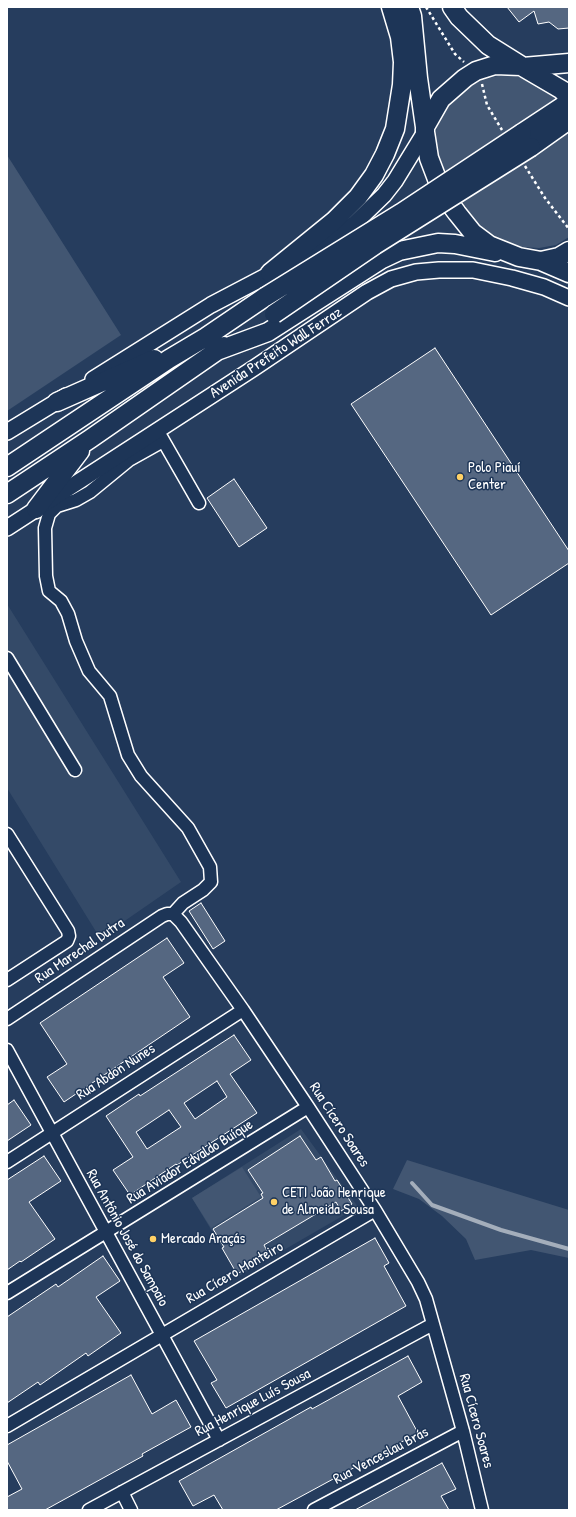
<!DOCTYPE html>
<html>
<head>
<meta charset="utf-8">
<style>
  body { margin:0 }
  #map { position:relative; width:576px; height:1517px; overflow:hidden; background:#263d5e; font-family:"Patrick Hand",sans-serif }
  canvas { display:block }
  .frame { position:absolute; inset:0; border:8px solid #fff; pointer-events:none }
</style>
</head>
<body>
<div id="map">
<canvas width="576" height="1517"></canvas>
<div class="frame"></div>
</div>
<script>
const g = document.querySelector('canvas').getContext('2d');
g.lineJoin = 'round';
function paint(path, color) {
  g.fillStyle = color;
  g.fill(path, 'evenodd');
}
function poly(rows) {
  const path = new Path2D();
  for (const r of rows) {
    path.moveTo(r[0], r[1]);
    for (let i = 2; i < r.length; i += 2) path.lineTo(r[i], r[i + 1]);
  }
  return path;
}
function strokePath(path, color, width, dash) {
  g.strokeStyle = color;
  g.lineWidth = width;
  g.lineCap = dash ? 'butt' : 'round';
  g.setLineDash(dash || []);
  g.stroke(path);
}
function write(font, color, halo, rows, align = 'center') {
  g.font = font + ' "Patrick Hand",sans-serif';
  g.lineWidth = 3;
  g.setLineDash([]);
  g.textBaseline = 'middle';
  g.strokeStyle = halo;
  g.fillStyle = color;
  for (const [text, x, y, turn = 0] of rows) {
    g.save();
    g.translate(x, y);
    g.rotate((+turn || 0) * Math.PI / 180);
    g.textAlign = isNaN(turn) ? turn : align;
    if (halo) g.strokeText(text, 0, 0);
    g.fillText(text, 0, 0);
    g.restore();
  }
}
const built = poly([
  [7,604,181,882,100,938,7,788],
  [301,1129,358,1207,239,1276,192,1198]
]);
const green = poly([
  [513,75,532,82,556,97,569,112,569,237,556,245,539,248,522,247,507,242,494,237,480,226,464,207,454,192,438,155,435,134,440,117,448,105,463,91,480,80,498,76],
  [7,155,121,335,7,411],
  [407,1160,569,1210,569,1258,531,1250,475,1260,466,1239,442,1216,419,1199,393,1189],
  [242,1167,261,1197,211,1228,192,1198]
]);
const stream = poly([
  [412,1183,432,1205,501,1230,569,1249]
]);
const building = poly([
  [507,7,569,7,569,28,558,29,549,22,538,24,534,11,519,22,507,7],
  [435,348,569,551,569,563,491,615,351,404,435,348],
  [234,479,267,528,239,547,207,498,234,479],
  [201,903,225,941,213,949,189,911,201,903],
  [167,938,184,963,163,977,190,1017,64,1102,47,1077,67,1064,40,1023,167,938],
  [234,1035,251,1060,230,1074,257,1113,177,1165,176,1164,130,1195,113,1170,133,1157,106,1116,139,1094,140,1096,234,1035],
  [217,1081,227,1097,195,1119,184,1103,217,1081],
  [169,1110,181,1127,147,1149,136,1132,169,1110],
  [14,1100,31,1125,7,1141,7,1105,14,1100],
  [300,1136,316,1160,321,1157,335,1181,337,1180,352,1204,341,1211,336,1202,264,1245,269,1255,237,1274,222,1248,224,1247,213,1229,263,1198,261,1194,263,1193,248,1170,300,1136],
  [44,1156,61,1181,29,1202,55,1239,21,1262,20,1261,7,1270,7,1180,44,1156],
  [375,1238,389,1263,384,1266,406,1306,226,1408,211,1383,217,1380,194,1341,375,1238],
  [103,1256,120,1281,96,1297,121,1333,88,1356,86,1353,40,1385,38,1382,7,1403,7,1317,56,1284,58,1287,103,1256],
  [408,1356,422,1382,398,1396,418,1433,276,1510,223,1510,214,1495,193,1506,179,1481,311,1407,312,1409,408,1356],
  [131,1375,152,1414,176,1400,191,1427,142,1454,143,1456,45,1510,7,1510,7,1497,22,1489,7,1461,7,1445,131,1375],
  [442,1463,456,1489,441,1496,449,1510,355,1510,442,1463]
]);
const path = poly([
  [426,7,455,54,464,62],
  [482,84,487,105,502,130],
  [525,166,545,198,569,229]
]);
const minor = poly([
  [160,435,199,503],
  [163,441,129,460,90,492,76,500,57,506,49,514,45,528,46,576,49,591,61,601,68,614,76,641,89,671,110,696,128,755,141,776,188,828,210,867,211,882,203,890,183,903,173,914],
  [7,658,75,770],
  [7,834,68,931,69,936,67,941,7,980],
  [173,914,181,922,243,1010,308,1107,375,1210,418,1282,426,1299,433,1324,463,1431,482,1510],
  [7,1019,162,916,167,914,173,914],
  [7,1050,219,1440],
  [7,1162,243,1010],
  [7,1293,308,1107],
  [7,1426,375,1210],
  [122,1492,131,1510],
  [89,1510,433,1324],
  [314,1510,463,1431]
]);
const major = poly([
  [93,379,211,305,312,252,355,223,384,195,395,181,425,132],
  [7,432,66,396],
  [7,528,254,368,367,292,391,279,416,272,439,270,473,270,512,278,544,287,569,298]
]);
const highway = poly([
  [409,7,412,16,418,78,425,127],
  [452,7,459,17,488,45,520,65],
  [523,67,569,63],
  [569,98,562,90,521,66,495,65,476,71,465,78,441,99,425,127,425,132,429,158,437,179,445,197,457,213,473,233,489,245,519,257,541,261,559,257,569,251],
  [522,133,569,102],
  [531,147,569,120],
  [541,261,569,273],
  [270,273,334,221,358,197,374,175,385,154,395,129,402,85,403,62,400,37,391,7],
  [214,352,268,332,382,259,399,251,438,243,455,244,495,252],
  [57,402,154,359],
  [7,467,169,359,206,337,265,297],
  [7,494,90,439,224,346],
  [36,509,80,451]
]);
const highwayBridge = poly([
  [265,297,401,213,522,133],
  [274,314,375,245,531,147]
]);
const markers = [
  [460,477,4,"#ffd166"],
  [274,1202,4,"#ffd166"],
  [153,1239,4,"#ffd166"]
];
const streetNames = [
  ["Avenida Prefeito Wall Ferraz",276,353,-33],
  ["Rua Marechal Dutra",80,951,-34],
  ["Rua Abdon Nunes",116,1072,-33],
  ["Rua Cícero Soares",339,1125,57],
  ["Rua Aviador Edvaldo Buíque",190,1162,-32],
  ["Rua Antônio José do Sampaio",127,1238,61],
  ["Rua Cícero Monteiro",235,1273,-30],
  ["Rua Henrique Luís Sousa",253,1403,-28],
  ["Rua Cícero Soares",476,1421,75],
  ["Rua Venceslau Brás",381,1456,-28]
];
const poiNames = [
  ["Polo Piauí",468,468],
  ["Center",468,485],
  ["CETI João Henrique",282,1193],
  ["de Almeida Sousa",282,1210],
  ["Mercado Araçás",161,1239]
];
paint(built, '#344a68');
paint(green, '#425672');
strokePath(stream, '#a4aebb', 4);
paint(building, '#556781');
strokePath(building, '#fff', 1);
strokePath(minor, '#fff', 15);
strokePath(major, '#fff', 18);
strokePath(highway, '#fff', 21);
strokePath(path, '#fff', 2.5, [3, 3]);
strokePath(minor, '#1d3557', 12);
strokePath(major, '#1d3557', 15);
strokePath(highway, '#1d3557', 18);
strokePath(highwayBridge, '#fff', 21, []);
strokePath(highwayBridge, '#1d3557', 18);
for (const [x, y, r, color] of markers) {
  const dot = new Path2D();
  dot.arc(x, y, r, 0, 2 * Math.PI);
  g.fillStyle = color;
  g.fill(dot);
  strokePath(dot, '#1d3557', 1.5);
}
write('15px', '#fff', '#1d3557', streetNames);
write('15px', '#fff', '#1d3557', poiNames, 'left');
</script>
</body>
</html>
